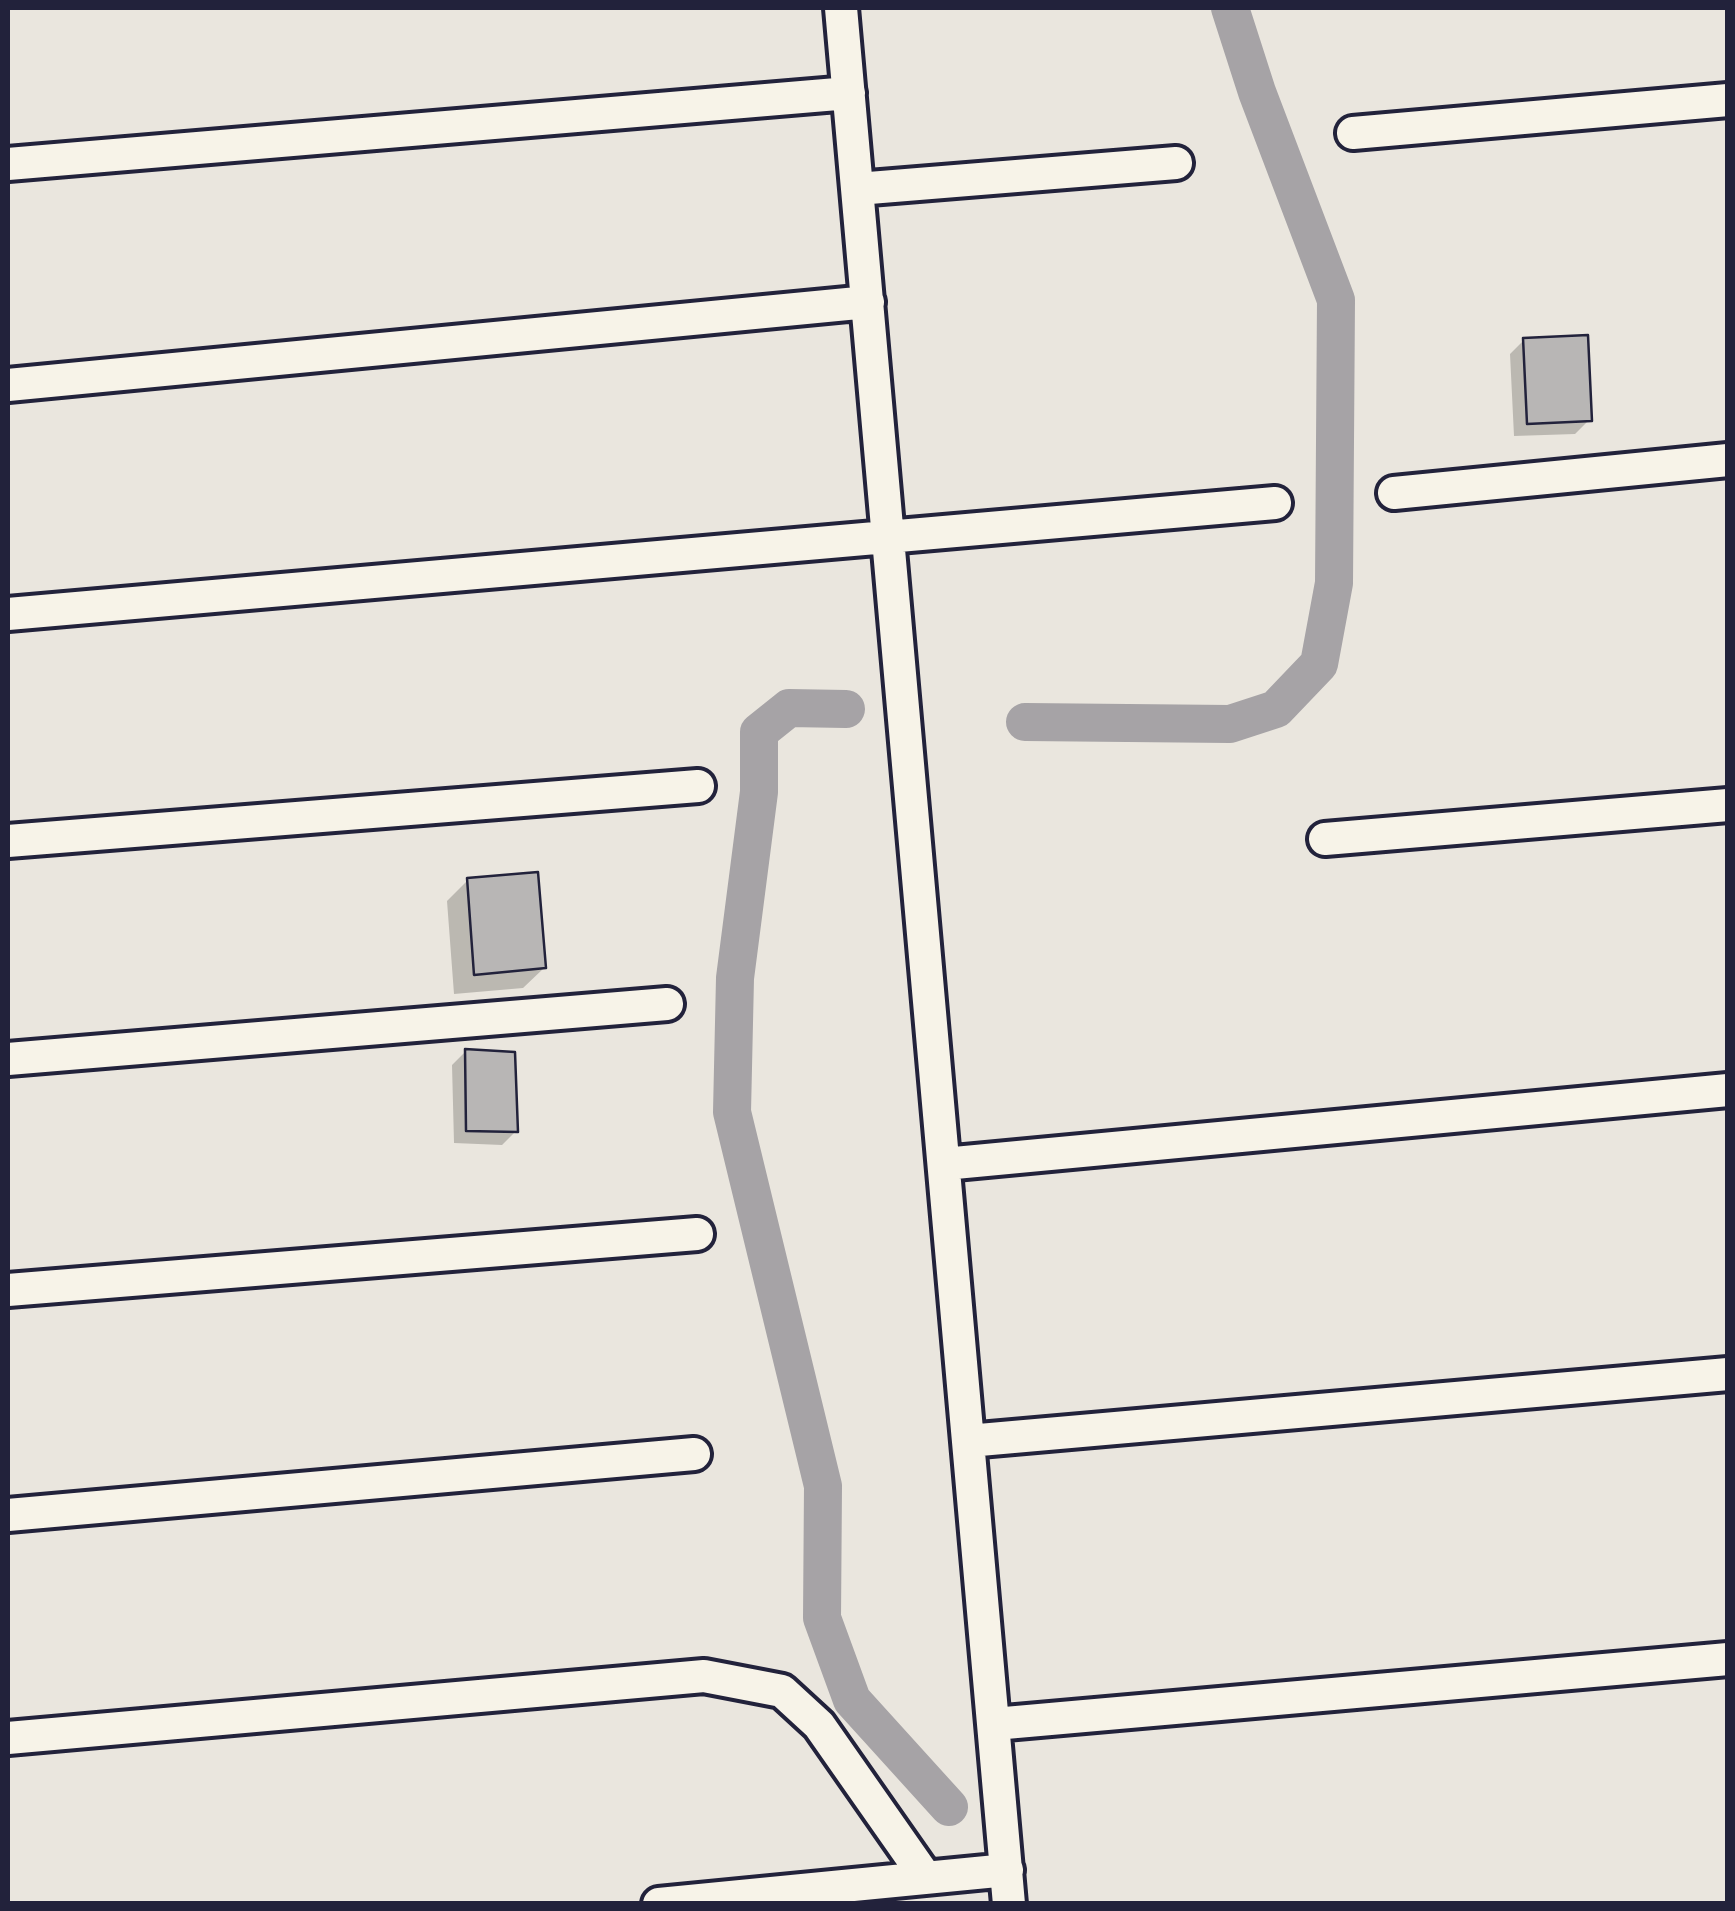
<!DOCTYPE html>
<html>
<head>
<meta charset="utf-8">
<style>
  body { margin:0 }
  #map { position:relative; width:1735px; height:1911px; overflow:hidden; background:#eae6de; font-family:"Patrick Hand",sans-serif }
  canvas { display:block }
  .frame { position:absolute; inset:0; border:10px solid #22223b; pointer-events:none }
</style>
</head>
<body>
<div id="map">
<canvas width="1735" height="1911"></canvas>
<div class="frame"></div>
</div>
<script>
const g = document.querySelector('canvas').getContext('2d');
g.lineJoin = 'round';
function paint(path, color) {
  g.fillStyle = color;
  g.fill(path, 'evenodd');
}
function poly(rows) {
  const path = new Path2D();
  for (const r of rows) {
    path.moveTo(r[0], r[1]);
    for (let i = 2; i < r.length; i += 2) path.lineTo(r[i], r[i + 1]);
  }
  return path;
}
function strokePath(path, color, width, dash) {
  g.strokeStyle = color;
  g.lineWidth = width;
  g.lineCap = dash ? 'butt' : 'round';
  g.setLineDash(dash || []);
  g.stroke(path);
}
const shadow = poly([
  [1524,340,1589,420,1575,434,1514,436,1510,354],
  [468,880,544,968,523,988,454,994,447,901],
  [466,1051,516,1131,502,1145,454,1143,452,1065]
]);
const canal = poly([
  [846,709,789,708,759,732,759,792,735,978,732,1112,823,1486,822,1618,852,1700,949,1807],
  [1025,722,1230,724,1276,709,1319,664,1334,583,1336,300,1257,92,1230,8]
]);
const building = poly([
  [1588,335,1592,421,1527,424,1523,338,1588,335],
  [538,872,546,968,474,975,467,878,538,872],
  [465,1049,515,1052,518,1132,466,1131,465,1049]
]);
const minor = poly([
  [841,8,1009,1904],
  [1353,133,1728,100],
  [8,164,849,93],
  [857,189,1176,163],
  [8,385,868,302],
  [1394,493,1728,460],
  [8,614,1275,503],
  [1325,839,1728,805],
  [8,841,698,786],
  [8,1059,667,1004],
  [944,1164,1728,1090],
  [8,1290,697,1234],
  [968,1441,1728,1374],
  [8,1515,694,1454],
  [994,1724,1728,1659],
  [8,1738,704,1676,782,1691,819,1725,926,1878],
  [659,1904,1007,1870]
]);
paint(shadow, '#0003');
strokePath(canal, '#a6a3a6', 38);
paint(building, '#b8b6b5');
strokePath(building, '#22223b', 2.5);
strokePath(minor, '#22223b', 40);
strokePath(minor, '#f7f3e8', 32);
</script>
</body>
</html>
